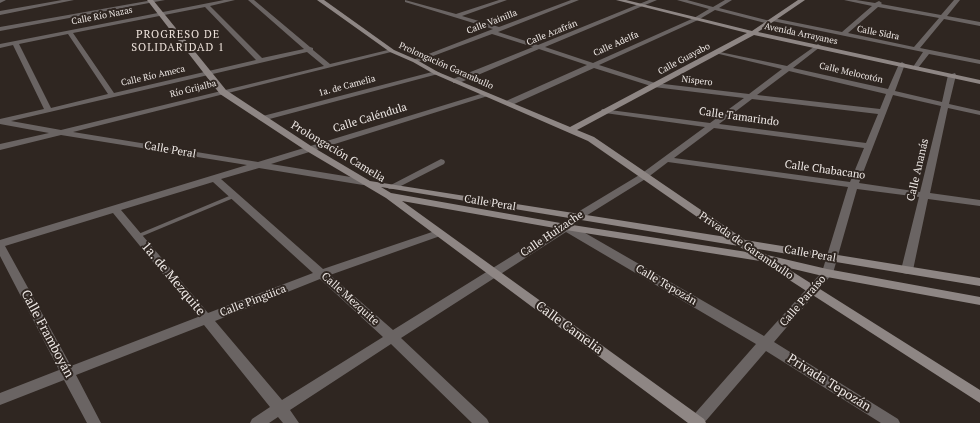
<!DOCTYPE html>
<html>
<head>
<meta charset="utf-8">
<style>
  body { margin:0 }
  canvas { display:block; background:#2f2621 }
</style>
</head>
<body>
<canvas width="980" height="423"></canvas>
<script>
const g = document.querySelector('canvas').getContext('2d');
g.lineJoin = 'round';
function poly(rows) {
  const path = new Path2D();
  for (const r of rows) {
    path.moveTo(r[0], r[1]);
    for (let i = 2; i < r.length; i += 2) path.lineTo(r[i], r[i + 1]);
  }
  return path;
}
function paint(path, color) {
  g.fillStyle = color;
  g.fill(path, 'evenodd');
}
function write(font, color, halo, rows, align = 'center') {
  g.font = font + ' "PT Serif",serif';
  g.lineWidth = 4;
  g.setLineDash([]);
  g.textBaseline = 'middle';
  g.strokeStyle = halo;
  g.fillStyle = color;
  for (const [text, x, y, turn = 0] of rows) {
    g.save();
    g.translate(x, y);
    g.rotate((+turn || 0) * Math.PI / 180);
    g.textAlign = isNaN(turn) ? turn : align;
    if (halo) g.strokeText(text, 0, 0);
    g.fillText(text, 0, 0);
    g.restore();
  }
}
const lane = poly([
  [234,194,236,195,237,196,236,197,140,237,136,237,135,236,136,235,234,194]
]);
const street = poly([
  [0,0,6,0,0,3,0,0],
  [62,0,74,0,0,15,0,11,62,0],
  [153,0,165,0,0,31,0,27,153,0],
  [224,0,235,0,210,6,262,58,304,49,248,0,254,0,310,47,313,48,313,50,330,64,392,49,395,51,73,132,258,162,484,93,487,93,491,95,271,164,363,179,368,182,366,184,363,185,259,168,221,179,323,269,435,231,443,231,444,233,443,235,330,275,393,330,562,225,573,215,641,174,705,127,605,113,601,111,602,109,710,123,744,98,654,87,594,68,512,105,506,105,506,101,587,65,539,49,459,83,453,83,453,79,533,47,492,34,417,62,413,62,413,60,493,29,405,2,405,0,456,14,499,0,507,0,462,16,499,27,571,0,579,0,498,32,538,45,649,0,657,0,545,47,593,63,694,18,709,9,677,0,687,0,713,7,725,0,732,0,719,8,770,21,773,18,842,32,872,6,844,0,856,0,875,3,879,1,882,3,881,4,941,15,954,0,960,0,947,16,980,22,980,26,944,19,920,48,980,60,980,64,929,54,918,68,916,69,913,67,923,52,772,21,769,24,715,10,698,20,599,65,655,83,749,94,782,69,715,53,715,51,787,66,818,44,821,46,820,47,793,68,888,89,899,64,902,62,905,64,895,91,942,102,948,75,955,73,956,75,949,104,980,111,980,115,948,108,930,193,980,200,980,206,928,199,913,270,911,273,907,274,903,273,901,270,919,197,857,189,833,273,774,342,898,419,900,423,881,423,766,351,704,423,688,423,690,419,756,344,566,232,401,338,487,419,489,423,472,423,391,344,290,410,299,423,283,423,278,417,269,423,250,423,252,419,270,407,204,325,76,375,101,423,87,423,64,380,0,405,0,393,59,370,0,256,0,240,247,165,61,135,0,150,0,144,49,133,0,124,0,119,44,109,13,45,0,48,0,44,224,0],
  [205,7,256,60,114,93,73,33,205,7],
  [878,7,939,18,914,47,848,33,878,7],
  [68,34,108,94,51,108,19,44,68,34],
  [307,52,324,66,61,130,11,121,307,52],
  [789,71,886,94,880,109,757,95,789,71],
  [893,95,941,106,920,192,859,183,893,95],
  [752,99,878,114,866,143,719,124,752,99],
  [714,128,864,148,850,182,674,158,714,128],
  [668,162,848,187,822,272,764,336,573,226,581,219,647,178,668,162],
  [213,182,313,273,208,313,121,210,213,182],
  [113,213,198,317,71,366,5,246,113,213],
  [320,279,383,337,282,400,215,321,320,279],
  [436,71,440,73,438,74,262,121,258,119,259,117,436,71],
  [441,159,444,160,445,162,444,164,395,189,389,189,387,187,441,159]
]);
const secondary = poly([
  [147,0,153,0,226,90,311,146,370,181,726,237,588,141,434,74,413,62,390,52,317,0,324,0,394,50,417,60,438,72,570,127,747,33,616,0,626,0,752,31,798,0,805,0,758,32,980,80,980,84,754,35,577,130,594,137,745,240,980,278,980,286,758,249,767,255,827,269,980,297,980,305,827,277,785,267,980,390,980,403,760,261,566,230,402,201,704,419,706,423,688,423,386,198,305,150,220,94,147,0],
  [381,187,739,246,747,252,566,224,391,193,381,187]
]);
const farStreetnames = [
  ["Calle Río Nazas",102,16,-11],
  ["Calle Vainilla",492,22,-21],
  ["Calle Azafrán",552,33,-22],
  ["Calle Sidra",878,33,11],
  ["Avenida Arrayanes",801,34,12],
  ["Calle Adelfa",616,44,-24],
  ["Calle Guayabo",684,59,-28],
  ["Prolongación Garambullo",446,66,24],
  ["Calle Melocotón",851,73,13],
  ["Calle Río Ameca",153,76,-13],
  ["Nispero",697,81,7],
  ["1a. de Camelia",347,86,-15],
  ["Río Grijalba",193,89,-14]
];
const farQuarternames = [
  ["PROGRESO DE",178,35],
  ["SOLIDARIDAD 1",178,48]
];
const streetNames = [
  ["Calle Tamarindo",739,117,8],
  ["Calle Caléndula",370,118,-17],
  ["Calle Peral",170,150,10],
  ["Prolongación Camelia",338,152,31],
  ["Calle Chabacano",825,170,8],
  ["Calle Ananás",918,170,-77],
  ["Calle Peral",490,203,9],
  ["Calle Huizache",552,234,-34],
  ["Privada de Garambullo",746,246,34],
  ["Calle Peral",810,254,10],
  ["Calle Tepozán",666,285,30],
  ["Calle Mezquite",350,299,42],
  ["Calle Pingüica",253,301,-21],
  ["Calle Paraíso",803,301,-49]
];
const nearStreetnames = [
  ["1a. de Mezquite",173,279,50],
  ["Calle Camelia",569,328,36],
  ["Calle Framboyán",47,334,62],
  ["Privada Tepozán",829,383,32]
];
paint(lane, '#6a6463');
paint(street, '#6a6463');
paint(secondary, '#8e8684');
write('9px', '#eee8e5', '#2f2621', farStreetnames);
g.letterSpacing = '1px';
write('11px', '#ece1da', '#2f2621', farQuarternames);
g.letterSpacing = '0px';
write('11px', '#eee8e5', '#2f2621', streetNames);
write('13px', '#eee8e5', '#2f2621', nearStreetnames);
</script>
</body>
</html>
